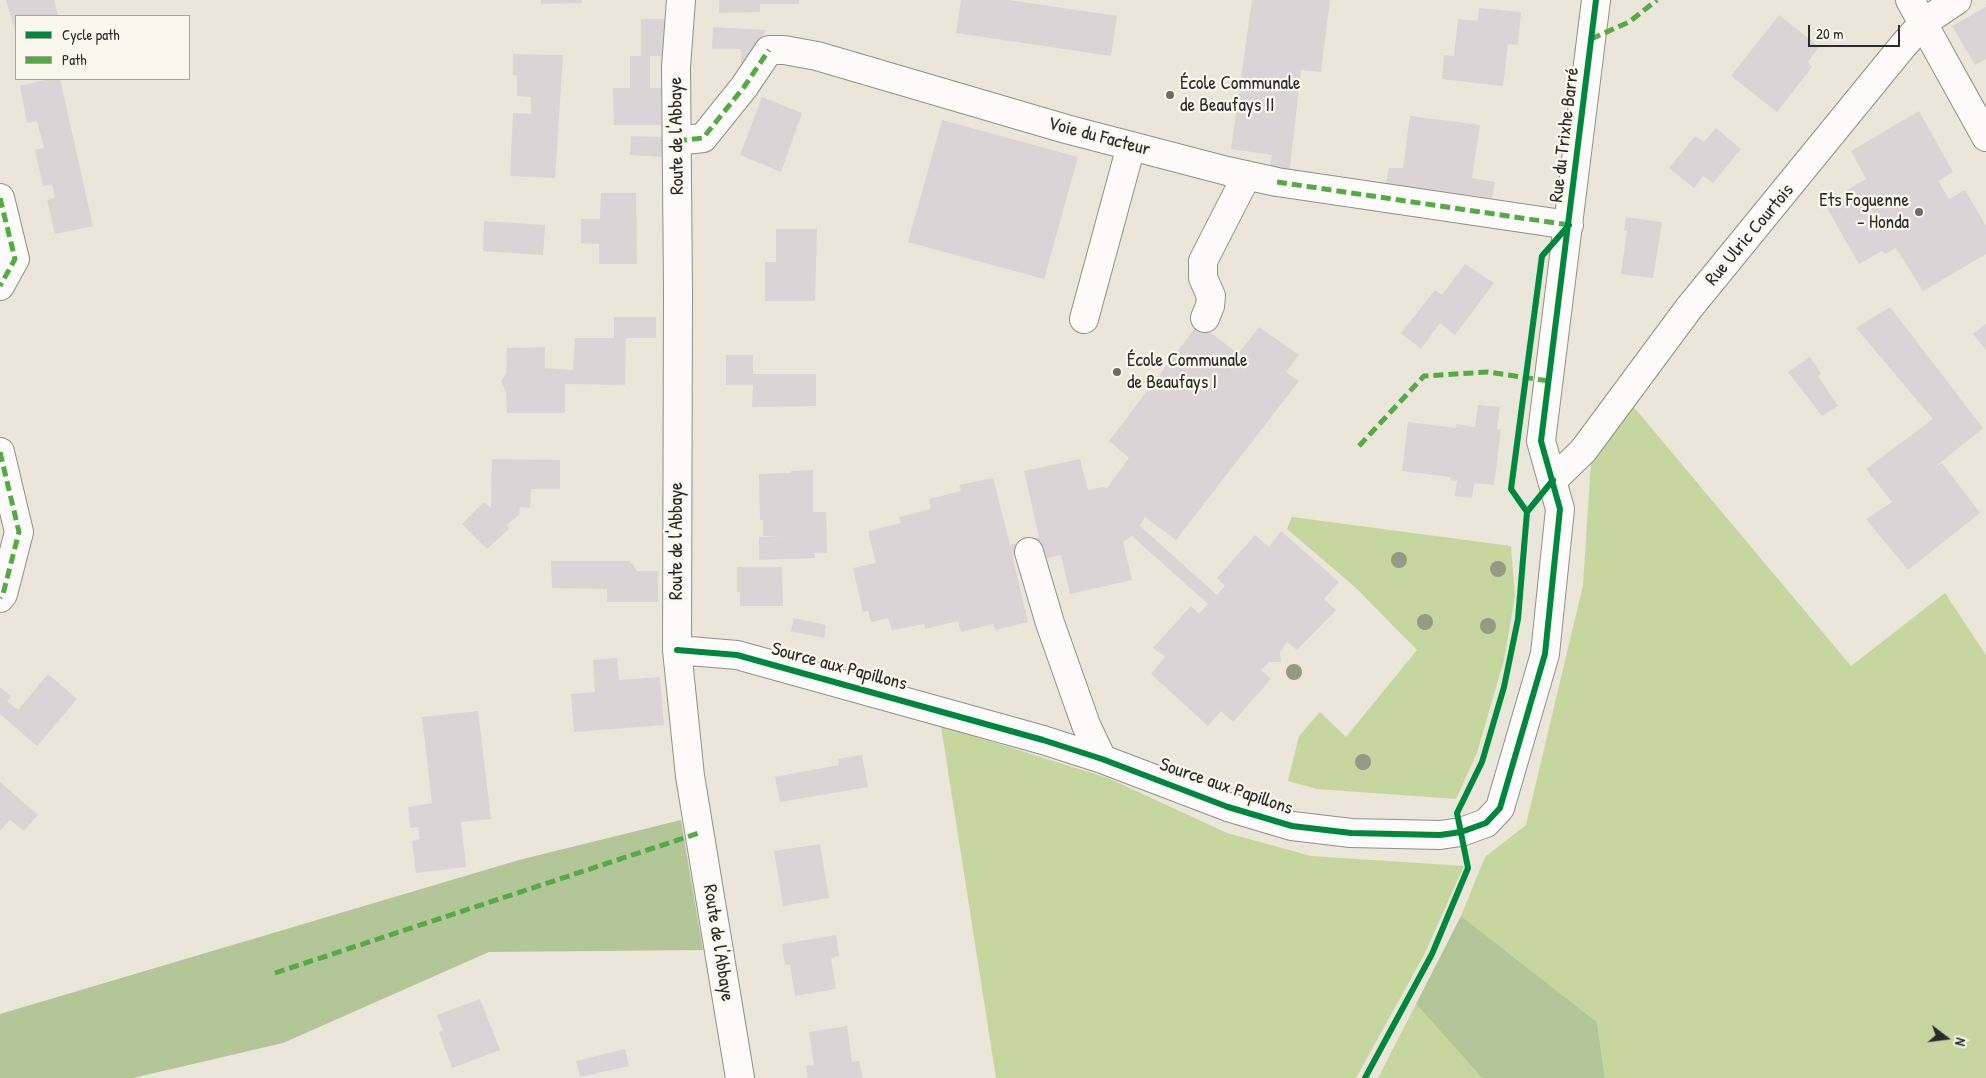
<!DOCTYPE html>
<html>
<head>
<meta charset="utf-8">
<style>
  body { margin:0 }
  #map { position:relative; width:1986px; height:1078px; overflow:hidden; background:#eae6d9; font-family:"Patrick Hand",sans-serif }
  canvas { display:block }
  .legend { position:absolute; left:15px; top:15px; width:175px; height:65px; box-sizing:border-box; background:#fbf7ec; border:1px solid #a8a59f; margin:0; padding:6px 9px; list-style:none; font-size:15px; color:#2b2b2b }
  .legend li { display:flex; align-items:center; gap:10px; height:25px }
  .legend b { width:25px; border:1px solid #a8a59f }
  .north { position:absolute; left:1921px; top:1013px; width:50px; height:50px; -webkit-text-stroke:4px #fbf7ec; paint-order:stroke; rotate:105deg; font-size:14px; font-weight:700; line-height:20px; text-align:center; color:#2b2b2b }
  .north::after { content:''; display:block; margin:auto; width:18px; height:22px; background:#2b2b2b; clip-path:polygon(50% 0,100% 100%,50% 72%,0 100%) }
  .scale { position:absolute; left:1808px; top:25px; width:92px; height:22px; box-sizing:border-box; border:2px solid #2b2b2b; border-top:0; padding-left:6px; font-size:15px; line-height:18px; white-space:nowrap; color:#2b2b2b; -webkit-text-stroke:4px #fbf7ec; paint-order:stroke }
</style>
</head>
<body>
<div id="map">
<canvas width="1986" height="1078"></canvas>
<ul class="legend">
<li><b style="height:6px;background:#00873e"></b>Cycle path</li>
<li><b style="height:6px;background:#54ab44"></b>Path</li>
</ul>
<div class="north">N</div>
<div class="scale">20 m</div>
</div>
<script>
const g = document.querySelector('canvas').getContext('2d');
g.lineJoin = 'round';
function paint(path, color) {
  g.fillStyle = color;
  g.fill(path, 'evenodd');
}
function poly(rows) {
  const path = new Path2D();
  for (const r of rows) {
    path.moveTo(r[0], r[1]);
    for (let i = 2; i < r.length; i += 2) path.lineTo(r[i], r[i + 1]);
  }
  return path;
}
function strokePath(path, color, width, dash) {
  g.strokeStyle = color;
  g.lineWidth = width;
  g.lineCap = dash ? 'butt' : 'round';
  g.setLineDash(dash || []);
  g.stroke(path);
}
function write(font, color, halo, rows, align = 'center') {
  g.font = font + ' "Patrick Hand",sans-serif';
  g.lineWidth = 4.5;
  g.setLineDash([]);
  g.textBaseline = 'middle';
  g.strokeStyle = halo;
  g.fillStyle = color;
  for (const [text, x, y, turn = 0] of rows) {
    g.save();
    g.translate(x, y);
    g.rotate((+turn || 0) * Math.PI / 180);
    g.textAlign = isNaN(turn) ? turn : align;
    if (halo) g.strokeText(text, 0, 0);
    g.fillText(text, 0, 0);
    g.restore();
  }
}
const green = poly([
  [1632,405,1851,666,1945,593,1986,655,1986,1078,1605,1078,1597,1022,1461,916,1485,857,1526,825,1583,585,1591,462],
  [1292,517,1511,546,1515,596,1504,660,1477,753,1456,799,1317,789,1288,781,1299,736,1320,712,1346,737,1417,650,1355,587,1287,529],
  [941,726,1108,778,1227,833,1311,856,1464,866,1424,955,1356,1078,996,1078],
  [1416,1004,1482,1078,1378,1078]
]);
const forest = poly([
  [681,820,703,950,489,952,283,1043,133,1078,0,1078,0,1014,519,860],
  [1461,916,1597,1022,1605,1078,1482,1078,1416,1004]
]);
const building = poly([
  [6,0,54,0,58,16,16,16,16,33],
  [541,0,582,0,582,3,541,4],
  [719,0,799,0,799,4,760,4,760,12,719,13],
  [961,0,1009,0,1117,16,1111,56,956,33],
  [1252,0,1330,0,1321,72,1301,70,1289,176,1269,174,1272,155,1231,149],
  [1986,7,1986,59,1975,65,1952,26],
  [1479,8,1521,12,1518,45,1508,44,1503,86,1442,79,1444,55,1454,56,1458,19,1478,21],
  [1779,15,1819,47,1808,62,1812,67,1777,112,1731,76],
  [641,19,667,19,667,56,650,56,650,88,661,88,661,125,614,125,613,88,630,88,630,56,641,56],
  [713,27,766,30,748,63,741,63,741,49,712,49],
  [513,54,563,55,555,178,510,176,513,113,531,114,531,97,517,96,517,75,513,75],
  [49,79,60,79,93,226,55,234,47,200,55,198,52,184,43,186,35,150,44,148,37,121,27,123,20,86],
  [762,97,802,113,781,172,740,155],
  [1919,111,1953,172,1938,181,1949,199,1965,190,1986,226,1986,254,1923,291,1896,248,1885,254,1882,251,1859,264,1827,208,1850,195,1847,190,1866,179,1851,151],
  [1410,116,1480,125,1472,178,1495,182,1492,198,1386,184,1389,168,1403,168],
  [942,120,1078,157,1044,279,908,242],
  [1716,128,1741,149,1713,183,1703,176,1694,188,1669,168,1695,136,1704,142],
  [631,136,662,137,662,157,630,155],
  [601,193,636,193,637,264,599,264,599,244,581,243,581,219,600,219],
  [1626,217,1662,222,1653,278,1621,274,1627,231,1624,231],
  [484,221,545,225,543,255,483,251],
  [776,229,817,229,815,301,765,301,765,262,776,262],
  [1465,264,1494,283,1455,335,1440,323,1421,349,1401,333,1435,290,1442,295],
  [1890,307,1983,428,1934,468,1942,463,1980,513,1908,570,1866,519,1892,502,1866,469,1933,419,1856,328],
  [614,317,656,317,656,338,626,338,625,385,565,384,565,413,507,413,506,392,501,381,506,374,507,348,545,347,545,368,573,370,575,338,614,338],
  [1199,323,1238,354,1259,327,1299,355,1286,372,1299,381,1176,540,1145,517,1140,526,1217,595,1225,586,1217,578,1255,535,1269,547,1281,531,1339,582,1324,599,1336,610,1297,650,1287,642,1280,652,1281,662,1269,662,1261,670,1271,679,1233,722,1221,711,1208,726,1151,674,1165,657,1153,648,1191,606,1199,614,1208,604,1132,536,1123,542,1132,580,1070,594,1061,555,1044,559,1042,549,1012,555,1028,622,995,630,993,624,961,632,958,621,925,629,924,624,892,630,888,618,871,622,868,611,863,612,853,568,876,563,868,531,901,523,899,517,931,509,929,499,961,491,959,485,993,478,1010,545,1039,537,1024,471,1080,459,1088,490,1104,487,1107,488,1129,458,1109,441],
  [1986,324,1986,350,1973,334],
  [726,355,753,355,753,374,816,374,816,406,752,407,753,385,726,385],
  [1810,357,1821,373,1818,376,1838,406,1822,416,1788,372],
  [1478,405,1500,407,1497,429,1501,430,1494,485,1474,483,1472,498,1455,496,1457,481,1450,480,1450,477,1402,471,1408,422,1456,428,1456,424,1475,427],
  [492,459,560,460,560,489,531,489,530,508,520,507,519,515,507,524,509,529,487,549,462,524,484,502,490,507,493,506,491,506],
  [813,470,813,512,826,512,827,553,814,553,815,558,759,560,759,537,782,537,763,536,763,520,760,520,759,474,791,473,791,471],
  [551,561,630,561,637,571,658,571,658,602,607,602,607,589,552,588],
  [737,567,782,567,783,606,740,606,740,592,737,592],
  [794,618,826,625,824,638,791,631],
  [617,658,619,680,660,677,664,725,574,732,571,694,595,692,593,660],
  [48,674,77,699,37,746,0,714,0,687,11,696,7,701,18,710],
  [478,711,491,819,461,822,466,867,416,873,412,841,420,839,418,827,410,828,408,807,432,803,422,717],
  [862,755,868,787,780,802,775,777,839,765,838,759],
  [0,782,38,815,24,831,10,820,0,831],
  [820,844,829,898,783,906,774,851],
  [836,935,839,956,831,958,836,989,795,996,790,964,785,965,782,944],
  [480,999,500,1050,452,1068,439,1032,443,1031,437,1015],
  [847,1026,852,1062,859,1061,863,1078,808,1078,806,1066,814,1065,809,1032],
  [625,1049,629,1066,580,1077,576,1061]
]);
const minor = poly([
  [681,0,676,67,678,292,677,650,690,776,740,1078],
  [1910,0,1986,137],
  [677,141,703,138,744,87,769,50,784,50,817,56,1066,129,1227,171,1277,182,1569,225],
  [0,198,15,259,0,286],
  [1205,318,1210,306,1211,296,1203,278,1203,261,1247,175],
  [1084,319,1131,146],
  [0,452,19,532,3,594,0,598],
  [1553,480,1583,451,1689,308,1902,47,1923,23,1957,0],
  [1029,552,1050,623,1086,725,1102,759],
  [677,650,737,655,1043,740,1102,759,1228,807,1292,826,1351,833,1440,835,1461,832,1486,823,1500,808,1545,654,1560,509,1541,441,1596,0]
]);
const quiet = poly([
  [1591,39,1629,22,1657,0],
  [677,141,703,138,744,87,769,50],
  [1277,182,1569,225],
  [0,198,15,259,0,286],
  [1359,446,1424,376,1488,372,1549,381],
  [0,452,19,532,3,594,0,598],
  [275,973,699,833]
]);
const cycleway = poly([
  [1527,512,1511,489,1542,256,1569,225],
  [677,650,737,655,1043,740,1102,759,1228,807,1292,826,1351,833,1440,835,1461,832,1486,823,1500,808,1545,654,1560,509,1541,441,1596,0],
  [1365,1078,1432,954,1468,868,1457,813,1482,762,1504,687,1518,619,1527,512,1553,480]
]);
const trees = [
  [1399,560],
  [1498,569],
  [1425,622],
  [1488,626],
  [1294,672],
  [1363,762]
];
const markers = [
  [1170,95,5,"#6e6c68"],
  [1919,212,5,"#6e6c68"],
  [1117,372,5,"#6e6c68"]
];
const poiNames = [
  ["École Communale",1180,84],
  ["de Beaufays II",1180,106],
  ["Ets Foguenne",1909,201,"right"],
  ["- Honda",1909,223,"right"],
  ["École Communale",1127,361],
  ["de Beaufays I",1127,383]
];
const streetNames = [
  ["Rue du Trixhe Barré",1565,135,-83],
  ["Route de l'Abbaye",677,136,-91],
  ["Voie du Facteur",1099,137,15],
  ["Rue Ulric Courtois",1750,235,-50],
  ["Route de l'Abbaye",677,541,-90],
  ["Source aux Papillons",839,667,15],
  ["Source aux Papillons",1226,787,19],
  ["Route de l'Abbaye",718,943,81]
];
paint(green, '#c6d69f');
paint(forest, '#b3c698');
paint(building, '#dbd4d7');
strokePath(minor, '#908f88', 30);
strokePath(minor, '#fcfbf9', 28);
strokePath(quiet, '#54ab44', 5, [10, 5]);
strokePath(cycleway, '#00873e', 6);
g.fillStyle = '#969984';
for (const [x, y] of trees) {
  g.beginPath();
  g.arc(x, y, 8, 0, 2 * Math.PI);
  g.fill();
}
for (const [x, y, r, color] of markers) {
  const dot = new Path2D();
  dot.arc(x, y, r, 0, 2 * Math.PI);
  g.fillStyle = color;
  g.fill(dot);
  strokePath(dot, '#fbf7ec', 2);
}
write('19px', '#2b2b2b', '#fbf7ec', poiNames, 'left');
write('19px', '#2b2b2b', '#fbf7ec', streetNames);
</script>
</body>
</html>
